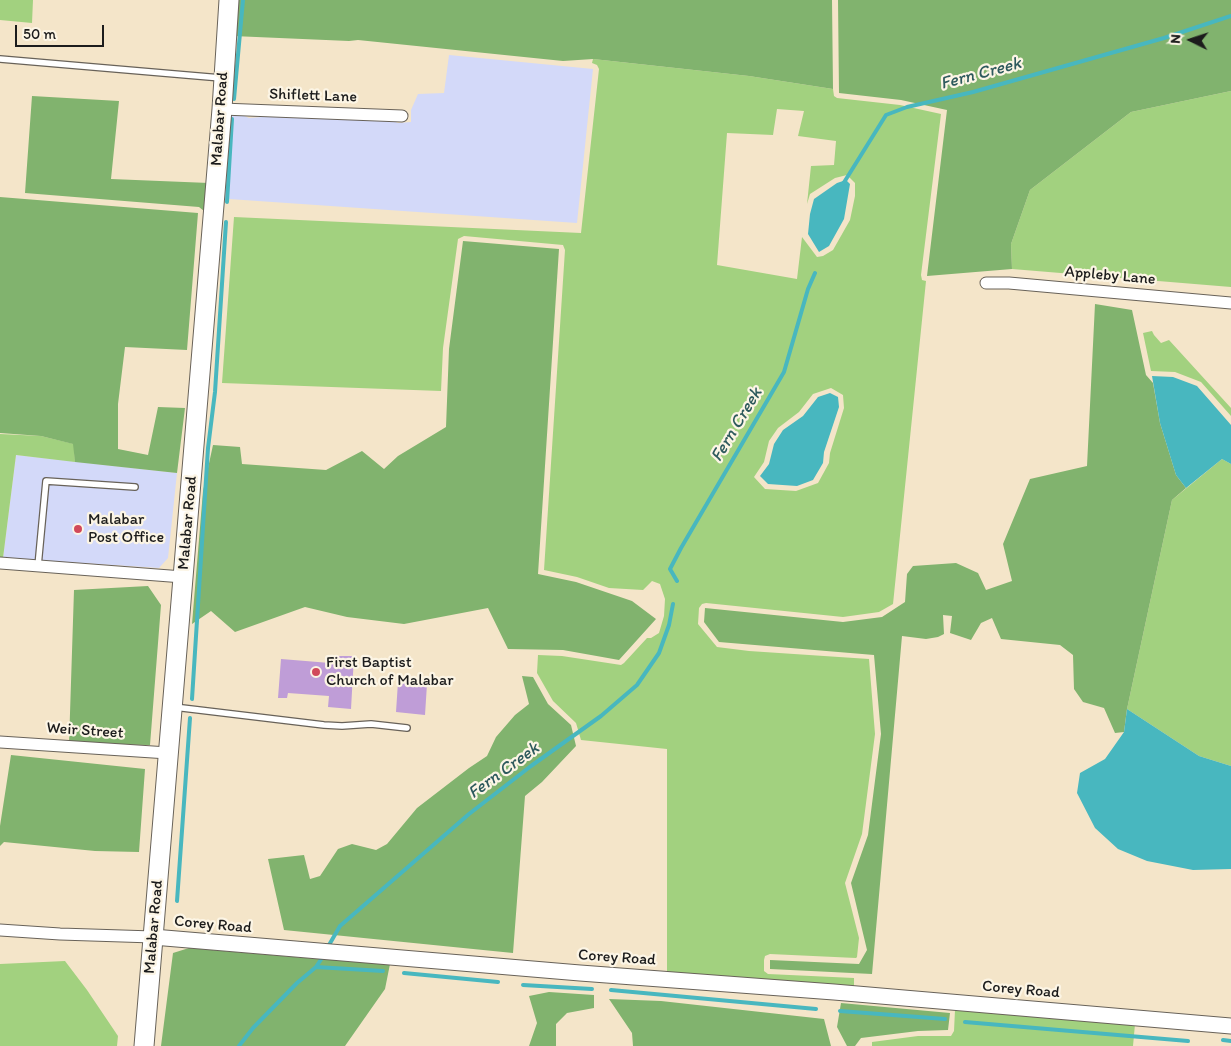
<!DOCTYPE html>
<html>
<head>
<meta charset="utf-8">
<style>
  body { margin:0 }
  #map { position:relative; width:1231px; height:1046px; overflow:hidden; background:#f4e5c9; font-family:Itim,sans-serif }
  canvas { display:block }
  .north { position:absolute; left:1166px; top:15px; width:50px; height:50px; -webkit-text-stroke:4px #fcf5e5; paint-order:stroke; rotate:274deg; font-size:14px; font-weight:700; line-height:20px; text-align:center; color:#1c1c1c }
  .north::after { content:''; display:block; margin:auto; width:18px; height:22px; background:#1c1c1c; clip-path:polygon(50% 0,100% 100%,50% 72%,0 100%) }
  .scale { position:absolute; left:15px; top:25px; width:89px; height:22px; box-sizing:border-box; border:2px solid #1c1c1c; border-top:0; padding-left:6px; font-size:15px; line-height:18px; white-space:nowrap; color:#1c1c1c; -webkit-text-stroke:4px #fcf5e5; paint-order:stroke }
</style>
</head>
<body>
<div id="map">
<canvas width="1231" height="1046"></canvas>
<div class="north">N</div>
<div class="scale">50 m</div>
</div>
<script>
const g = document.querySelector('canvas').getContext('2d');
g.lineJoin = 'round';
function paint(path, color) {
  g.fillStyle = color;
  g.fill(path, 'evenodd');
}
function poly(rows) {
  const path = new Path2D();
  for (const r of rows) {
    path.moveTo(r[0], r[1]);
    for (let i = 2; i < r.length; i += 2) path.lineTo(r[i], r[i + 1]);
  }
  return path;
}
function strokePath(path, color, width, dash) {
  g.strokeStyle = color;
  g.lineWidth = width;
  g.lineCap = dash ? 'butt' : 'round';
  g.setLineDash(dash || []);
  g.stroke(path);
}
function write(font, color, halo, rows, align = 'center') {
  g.font = font + ' Itim,sans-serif';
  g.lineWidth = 4.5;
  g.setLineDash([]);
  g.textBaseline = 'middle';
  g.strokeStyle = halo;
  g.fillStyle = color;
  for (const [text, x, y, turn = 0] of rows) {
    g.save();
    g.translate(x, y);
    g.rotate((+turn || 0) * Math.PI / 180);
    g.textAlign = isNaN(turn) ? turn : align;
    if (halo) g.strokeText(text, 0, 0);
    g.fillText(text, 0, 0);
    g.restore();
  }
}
const built = poly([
  [449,55,593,69,577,223,229,199,219,201,228,115,240,114,249,118,288,115,388,119,398,123,411,122,411,110,418,94,444,93],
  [16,455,177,473,168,558,159,568,3,558]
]);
const green = poly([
  [0,0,33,0,32,23,0,20],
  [593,59,749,76,833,89,834,96,837,98,900,105,941,114,921,275,922,280,926,281,893,604,879,612,843,617,706,603,702,604,699,608,698,624,717,647,749,651,869,659,875,734,862,834,845,883,859,938,857,957,856,958,770,954,765,956,764,960,764,971,768,974,854,978,854,987,667,974,667,749,581,740,576,723,553,701,537,673,538,655,562,656,621,665,624,663,647,638,651,638,659,633,664,616,665,599,660,584,652,581,643,590,609,588,577,577,544,570,565,250,563,245,464,236,458,239,443,348,441,391,222,383,234,217,581,233,599,69,597,65,592,63],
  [777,109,804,111,798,136,836,141,834,165,811,166,807,204,810,194,835,178,847,175,855,183,855,196,850,220,833,250,823,256,817,257,802,237,797,279,717,265,727,133,773,135],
  [831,388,843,395,844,408,830,453,829,463,818,483,796,491,765,489,754,477,764,462,769,441,778,428,799,412,813,394],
  [1231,91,1231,287,1012,269,1011,244,1030,190,1131,112],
  [1152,331,1154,335,1161,343,1169,340,1231,408,1231,416,1201,382,1175,372,1151,371,1143,333],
  [0,434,41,436,74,444,75,462,16,455,3,558,0,558],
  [1222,459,1231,464,1231,766,1199,756,1127,709,1172,500],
  [65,961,87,990,118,1036,117,1046,0,1046,0,964],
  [955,1010,1135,1024,1133,1046,872,1046,872,1042,918,1036,951,1036,954,1031]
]);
const forest = poly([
  [236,0,832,0,833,89,749,76,593,59,563,61,358,40,349,41,233,36],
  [838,0,1231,0,1231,91,1131,112,1030,190,1011,244,1012,269,927,276,947,110,901,100,839,93],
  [32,96,119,101,111,179,209,183,204,211,199,207,25,193],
  [0,197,198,213,187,350,125,347,118,404,118,449,148,455,158,407,185,408,177,473,75,462,73,444,41,436,0,433],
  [463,241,559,249,538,574,576,582,632,601,656,619,619,660,563,650,508,649,488,608,404,624,347,617,305,607,235,632,211,611,192,624,203,491,213,445,240,447,242,464,326,470,362,451,384,469,398,456,446,427,449,349],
  [1095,304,1132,310,1146,375,1153,383,1160,423,1176,475,1186,488,1172,500,1127,709,1124,732,1115,733,1104,708,1083,702,1074,689,1073,655,1060,645,1001,639,992,618,981,623,971,640,950,633,952,616,943,615,944,634,938,637,926,639,902,636,872,974,770,969,770,960,859,964,867,950,851,883,868,835,881,734,874,655,719,642,704,622,705,608,843,622,882,617,905,602,907,574,913,566,956,563,978,573,986,590,1012,581,1003,544,1030,479,1087,466],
  [148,586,161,605,150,745,69,744,74,590],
  [522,676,533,677,548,704,571,725,576,746,542,782,525,796,513,953,284,930,268,859,304,855,310,879,320,876,338,849,352,844,376,850,387,844,417,808,469,768,487,756,496,737,515,715,529,704],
  [11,755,145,769,139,852,95,851,4,842,0,846,0,826],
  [189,948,306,958,390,964,385,989,345,1046,161,1046,173,953],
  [549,992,594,995,594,1008,567,1013,556,1024,556,1046,529,1046,537,1023,529,996],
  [609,999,661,1001,824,1019,831,1046,633,1046,632,1033],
  [841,1003,950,1013,948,1030,918,1031,861,1038,855,1046,847,1046,837,1027]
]);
const water = poly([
  [846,180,850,184,844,219,829,246,819,252,808,234,810,214,814,199,837,183],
  [1152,376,1173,377,1197,386,1231,425,1231,464,1222,459,1186,488,1176,475,1160,423],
  [830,393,838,397,839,407,824,452,823,463,813,480,797,486,768,484,760,476,769,464,774,444,783,430,803,416,818,397],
  [1127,709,1199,756,1231,766,1231,869,1193,870,1147,861,1118,849,1095,828,1077,793,1080,773,1105,759,1124,732]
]);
const stream = poly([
  [234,99,243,0],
  [843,184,886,115,907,107,973,92,1164,38,1231,16],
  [227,202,232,119],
  [677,581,670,569,681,548,784,372,808,289,815,273],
  [192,699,208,448,215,392,226,222],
  [177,901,190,718],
  [329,945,340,926,469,814,531,766,601,716,637,685,659,653,669,625,673,604],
  [316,967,383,971],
  [404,973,498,982],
  [523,985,592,989],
  [611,990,816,1009],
  [840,1011,945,1019],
  [965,1022,1188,1041],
  [1223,1040,1231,1041],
  [239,1046,253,1028,297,983,316,967,322,958]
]);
const building = poly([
  [331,656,354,656,351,709,328,707,329,696,288,693,287,698,278,698,281,659,330,663],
  [398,682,427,684,425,715,396,712]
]);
const service = poly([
  [0,59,221,78],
  [38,566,46,481,135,487],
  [174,707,324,725,342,726,371,724,407,728]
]);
const minor = poly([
  [222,109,402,116],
  [986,283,1009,283,1231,303],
  [0,563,183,577],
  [0,742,168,753],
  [0,930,60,934,153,937]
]);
const tertiary = poly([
  [153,937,580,973,834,992,1231,1026]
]);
const primary = poly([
  [144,1046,222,109,229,0]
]);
const markers = [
  [78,529,5,"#d1495b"],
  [316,672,5,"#d1495b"]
];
const streetNames = [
  ["Shiflett Lane",313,96,2],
  ["Malabar Road",220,119,-86],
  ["Appleby Lane",1110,276,5],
  ["Malabar Road",188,523,-85],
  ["Weir Street",85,731,4],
  ["Corey Road",213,925,5],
  ["Malabar Road",154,927,-85],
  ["Corey Road",617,958,4],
  ["Corey Road",1021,990,5]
];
const poiNames = [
  ["Malabar",88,520],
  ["Post Office",88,538],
  ["First Baptist",326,663],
  ["Church of Malabar",326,681]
];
const waterNames = [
  ["Fern Creek",981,74,-15],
  ["Fern Creek",737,425,-59],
  ["Fern Creek",504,771,-36]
];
paint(built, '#d3d9f9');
paint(green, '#a2d17f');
paint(forest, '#81b36e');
paint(water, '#48b7bf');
strokePath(stream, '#48b7bf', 4);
paint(building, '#bf9dd7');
strokePath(service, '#686259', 8);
strokePath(minor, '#686259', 13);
strokePath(tertiary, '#686259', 17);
strokePath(primary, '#686259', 21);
strokePath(service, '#fff', 5.5);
strokePath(minor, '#fff', 11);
strokePath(tertiary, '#fff', 15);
strokePath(primary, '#fff', 19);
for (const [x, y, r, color] of markers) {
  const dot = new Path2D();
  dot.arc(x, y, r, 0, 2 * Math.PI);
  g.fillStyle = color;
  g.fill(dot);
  strokePath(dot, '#fcf5e5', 2);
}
write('16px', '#1c1c1c', '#fcf5e5', streetNames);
write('16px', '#1c1c1c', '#fcf5e5', poiNames, 'left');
write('italic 18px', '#2e5a5d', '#fcf5e5', waterNames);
</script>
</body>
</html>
